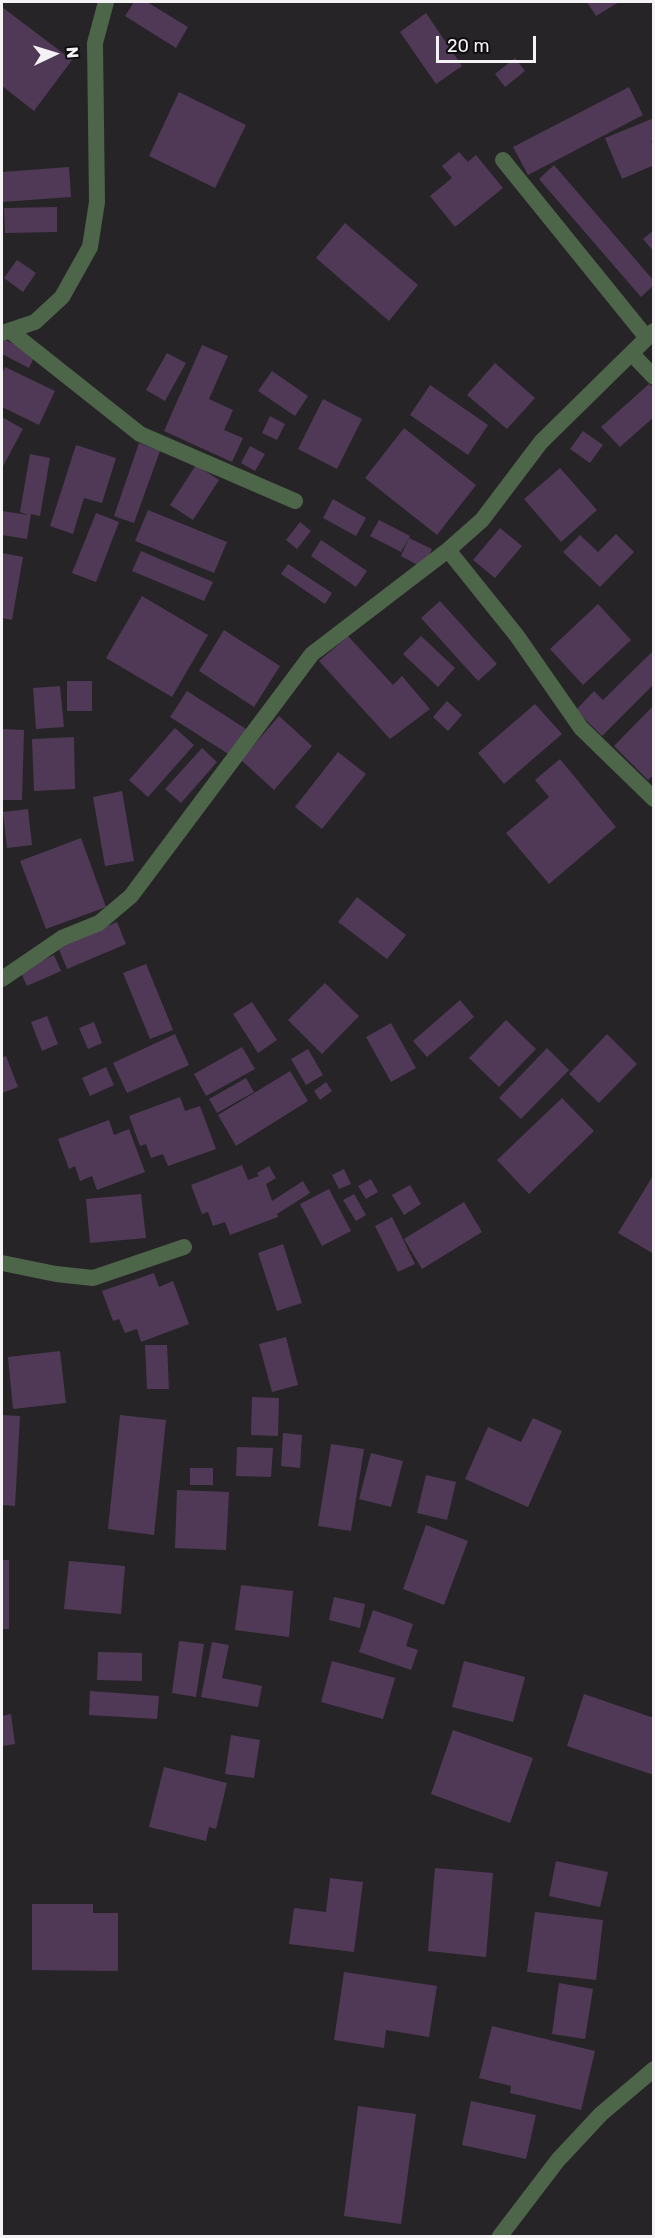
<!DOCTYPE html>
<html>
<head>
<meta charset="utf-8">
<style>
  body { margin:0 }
  #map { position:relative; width:655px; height:2238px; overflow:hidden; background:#262427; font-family:Rubik,sans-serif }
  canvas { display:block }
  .frame { position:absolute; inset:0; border:3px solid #f4f2f4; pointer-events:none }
  .north { position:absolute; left:24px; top:24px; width:60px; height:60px; -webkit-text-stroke:4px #0e0d0f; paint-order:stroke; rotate:86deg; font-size:16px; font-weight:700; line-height:24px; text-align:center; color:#f4f2f4 }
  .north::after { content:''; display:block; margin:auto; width:21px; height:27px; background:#f4f2f4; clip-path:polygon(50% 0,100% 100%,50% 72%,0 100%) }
  .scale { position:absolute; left:436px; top:36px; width:100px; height:27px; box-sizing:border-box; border:3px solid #f4f2f4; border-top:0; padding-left:8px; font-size:18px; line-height:21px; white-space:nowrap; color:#f4f2f4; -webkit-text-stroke:4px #0e0d0f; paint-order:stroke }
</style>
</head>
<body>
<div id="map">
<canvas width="655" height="2238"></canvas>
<div class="frame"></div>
<div class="north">N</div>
<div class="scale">20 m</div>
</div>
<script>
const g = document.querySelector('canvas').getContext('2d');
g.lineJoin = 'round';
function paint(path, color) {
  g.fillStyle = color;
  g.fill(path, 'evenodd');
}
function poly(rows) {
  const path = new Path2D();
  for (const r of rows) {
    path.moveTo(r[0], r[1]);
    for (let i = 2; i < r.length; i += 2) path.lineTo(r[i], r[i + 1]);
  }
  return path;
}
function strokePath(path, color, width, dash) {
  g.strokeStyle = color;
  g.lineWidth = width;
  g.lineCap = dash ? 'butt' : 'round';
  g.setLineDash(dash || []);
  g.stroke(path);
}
const building = poly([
  [134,2,147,2,188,27,176,48,125,16],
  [587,2,619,2,596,16],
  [2,7,72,60,34,111,2,86],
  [426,13,462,66,436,84,400,32],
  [515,58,525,71,505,87,495,74],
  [629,87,643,115,528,175,513,147],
  [179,92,246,125,215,188,149,156],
  [654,118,654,140,651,141,654,147,654,165,622,179,605,138],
  [459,152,468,162,476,155,503,188,455,227,430,196,452,178,442,166],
  [554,165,654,281,654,285,641,297,539,179],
  [69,167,71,197,2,202,2,172],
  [57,207,57,232,5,233,4,208],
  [345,223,418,285,389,321,316,258],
  [654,230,654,252,643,239],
  [17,260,36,273,23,292,4,278],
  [2,338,35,355,29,368,2,354],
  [202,345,228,356,209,399,233,410,224,430,243,438,232,462,164,431],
  [167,353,186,363,165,401,146,390],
  [495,363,535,398,507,429,467,395],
  [5,367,55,391,39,425,2,407,2,374],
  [272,371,308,396,295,416,258,391],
  [649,384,654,388,654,417,620,447,601,427],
  [430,385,488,425,468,455,410,415],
  [323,399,362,419,337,469,298,449],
  [270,416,285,424,277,440,262,433],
  [2,417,23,429,2,468],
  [404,428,476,485,437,535,365,478],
  [583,431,603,445,590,463,570,449],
  [139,443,160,451,134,523,114,516],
  [76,445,116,458,102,503,84,498,73,534,50,526],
  [250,446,265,454,255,471,241,463],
  [30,454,50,458,40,516,31,514,27,539,2,535,2,511,28,515,20,512],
  [196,465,219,480,193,520,170,505],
  [560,468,597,510,561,542,524,499],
  [333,499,366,518,356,536,323,518],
  [148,510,227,542,214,573,135,541],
  [96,513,119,522,96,582,72,573],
  [379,520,410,536,401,552,370,536],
  [300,522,311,531,297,549,286,540],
  [500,528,522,546,495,578,473,560],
  [616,534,634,552,600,587,563,552,580,535,598,552],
  [409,538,432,549,423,568,401,556],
  [321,540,367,571,356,587,311,556],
  [141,551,213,582,204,601,132,571],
  [2,553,23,557,12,620,2,618],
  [288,564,332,593,325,604,281,574],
  [142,596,208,635,172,697,106,658],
  [440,601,497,664,478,681,421,618],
  [598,604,631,640,583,685,550,649],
  [224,630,280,666,254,707,199,671],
  [348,636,393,685,402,676,430,709,390,739,319,661],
  [421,636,455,668,438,687,403,654],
  [654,650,654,684,602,736,576,710,594,691,603,700],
  [67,681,92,681,92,711,67,711],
  [60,686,64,727,36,729,33,688],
  [187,691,246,729,230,755,170,717],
  [447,701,462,715,448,731,433,717],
  [535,704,562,734,504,784,478,753],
  [654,705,654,774,648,780,614,746],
  [279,716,312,746,274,790,241,760],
  [175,728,194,745,148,797,129,780],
  [3,729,24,730,22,800,2,800,2,736,3,736],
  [74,737,75,789,34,791,32,739],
  [202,748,217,762,181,803,165,789],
  [338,752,366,774,322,829,295,807],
  [560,759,616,827,549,884,506,833,549,797,535,780],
  [122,791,134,861,105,866,93,797],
  [28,809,32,845,7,848,3,812],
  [81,838,106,907,46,929,20,861],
  [357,897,406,935,387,959,338,922],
  [117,922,126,944,67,969,58,947],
  [54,955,61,971,27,986,20,971],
  [146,964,173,1030,150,1039,123,973],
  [325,983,359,1016,322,1054,288,1020],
  [460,1000,474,1017,427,1057,413,1041],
  [252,1002,277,1040,258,1053,233,1014],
  [47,1016,58,1044,42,1051,31,1022],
  [506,1020,536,1049,499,1087,469,1058],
  [94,1022,102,1043,88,1049,79,1028],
  [391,1023,416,1068,391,1082,366,1037],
  [175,1034,189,1065,127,1093,113,1063],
  [607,1034,637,1064,599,1103,569,1074],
  [242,1047,255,1069,206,1096,194,1074],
  [547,1048,569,1070,521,1119,499,1098],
  [308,1049,323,1075,306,1085,291,1059],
  [6,1056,18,1087,2,1093,2,1057],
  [106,1067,114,1085,90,1096,82,1078],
  [290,1071,308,1101,236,1146,218,1115],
  [246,1078,254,1092,217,1113,209,1099],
  [326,1082,332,1091,320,1100,314,1091],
  [180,1097,185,1111,200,1106,216,1149,168,1166,163,1154,151,1158,146,1144,140,1146,129,1116],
  [562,1098,594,1131,529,1194,497,1160],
  [109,1120,114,1135,129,1129,145,1172,97,1190,92,1176,80,1181,75,1166,69,1169,58,1139],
  [242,1165,248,1180,259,1176,257,1173,269,1166,276,1178,266,1184,272,1201,303,1181,310,1193,277,1214,278,1217,230,1235,225,1222,213,1226,208,1212,202,1214,191,1185],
  [344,1169,351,1184,339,1189,332,1175],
  [654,1174,654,1254,618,1233],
  [371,1179,378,1192,366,1199,358,1186],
  [410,1185,421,1204,404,1215,392,1195],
  [329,1189,351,1231,322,1246,300,1204],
  [141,1194,146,1238,90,1243,86,1199],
  [354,1194,366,1215,356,1221,343,1200],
  [464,1202,482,1232,422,1269,404,1239],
  [392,1217,415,1264,398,1272,375,1226],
  [283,1244,302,1303,277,1311,258,1253],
  [154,1273,159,1287,173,1281,189,1324,141,1342,137,1329,125,1333,119,1319,113,1321,102,1291],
  [286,1337,298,1385,272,1392,259,1344],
  [145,1345,167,1345,169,1389,147,1389],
  [60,1351,66,1403,13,1409,8,1357],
  [252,1397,279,1398,278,1436,251,1435],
  [2,1415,20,1416,15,1506,2,1505],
  [120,1415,166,1420,154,1535,108,1529],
  [533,1418,562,1431,528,1507,465,1479,488,1427,521,1442],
  [283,1433,302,1435,300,1468,281,1466],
  [331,1444,364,1449,351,1531,318,1526],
  [237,1447,273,1448,271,1477,236,1476],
  [371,1453,403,1461,391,1507,359,1499],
  [190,1468,213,1468,213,1485,190,1485],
  [426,1475,456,1482,447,1520,417,1513],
  [177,1490,229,1492,226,1550,175,1548],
  [426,1525,468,1541,444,1605,403,1589],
  [2,1560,9,1560,9,1629,2,1629],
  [69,1561,125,1566,121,1614,64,1609],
  [241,1585,293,1591,289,1637,235,1630],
  [334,1597,365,1604,360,1628,329,1620],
  [373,1610,413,1624,406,1646,418,1650,411,1670,359,1652],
  [179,1641,204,1644,196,1697,172,1693],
  [212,1642,229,1645,222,1678,262,1686,258,1707,201,1697],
  [98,1652,142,1653,142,1681,97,1680],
  [332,1661,395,1678,383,1719,321,1702],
  [464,1661,525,1677,513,1722,452,1707],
  [90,1691,159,1696,157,1719,89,1715],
  [584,1694,654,1718,654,1775,567,1746],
  [11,1714,15,1744,2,1746,2,1716],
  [453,1730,533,1758,510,1823,431,1794],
  [231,1735,260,1740,254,1778,225,1774],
  [164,1767,227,1783,216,1829,209,1827,206,1841,149,1827],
  [556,1861,608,1872,600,1907,549,1896],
  [435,1868,493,1873,486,1957,428,1951],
  [330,1878,363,1882,354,1952,289,1944,294,1908,326,1912],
  [32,1904,93,1904,93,1913,118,1913,118,1971,32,1970],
  [535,1912,603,1920,596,1980,527,1972],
  [344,1972,437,1986,429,2037,386,2030,384,2048,334,2040],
  [559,1983,593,1989,585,2039,552,2034],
  [492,2026,595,2051,581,2110,510,2093,511,2086,479,2078],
  [471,2101,536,2115,526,2159,462,2145],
  [358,2106,416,2114,401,2224,344,2216]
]);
const minor = poly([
  [503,160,647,338],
  [10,331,140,434,295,501],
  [2,333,35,322,62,297,90,247,97,202,95,43,106,2],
  [632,354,654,377],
  [448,550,517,636,581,728,654,799],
  [2,979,62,938,99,923,131,896,312,654,448,550,482,520,541,442,654,331],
  [2,1263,56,1274,93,1278,184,1247],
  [500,2236,558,2160,601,2114,654,2069]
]);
paint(building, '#503956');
strokePath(minor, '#4d6549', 16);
</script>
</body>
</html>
